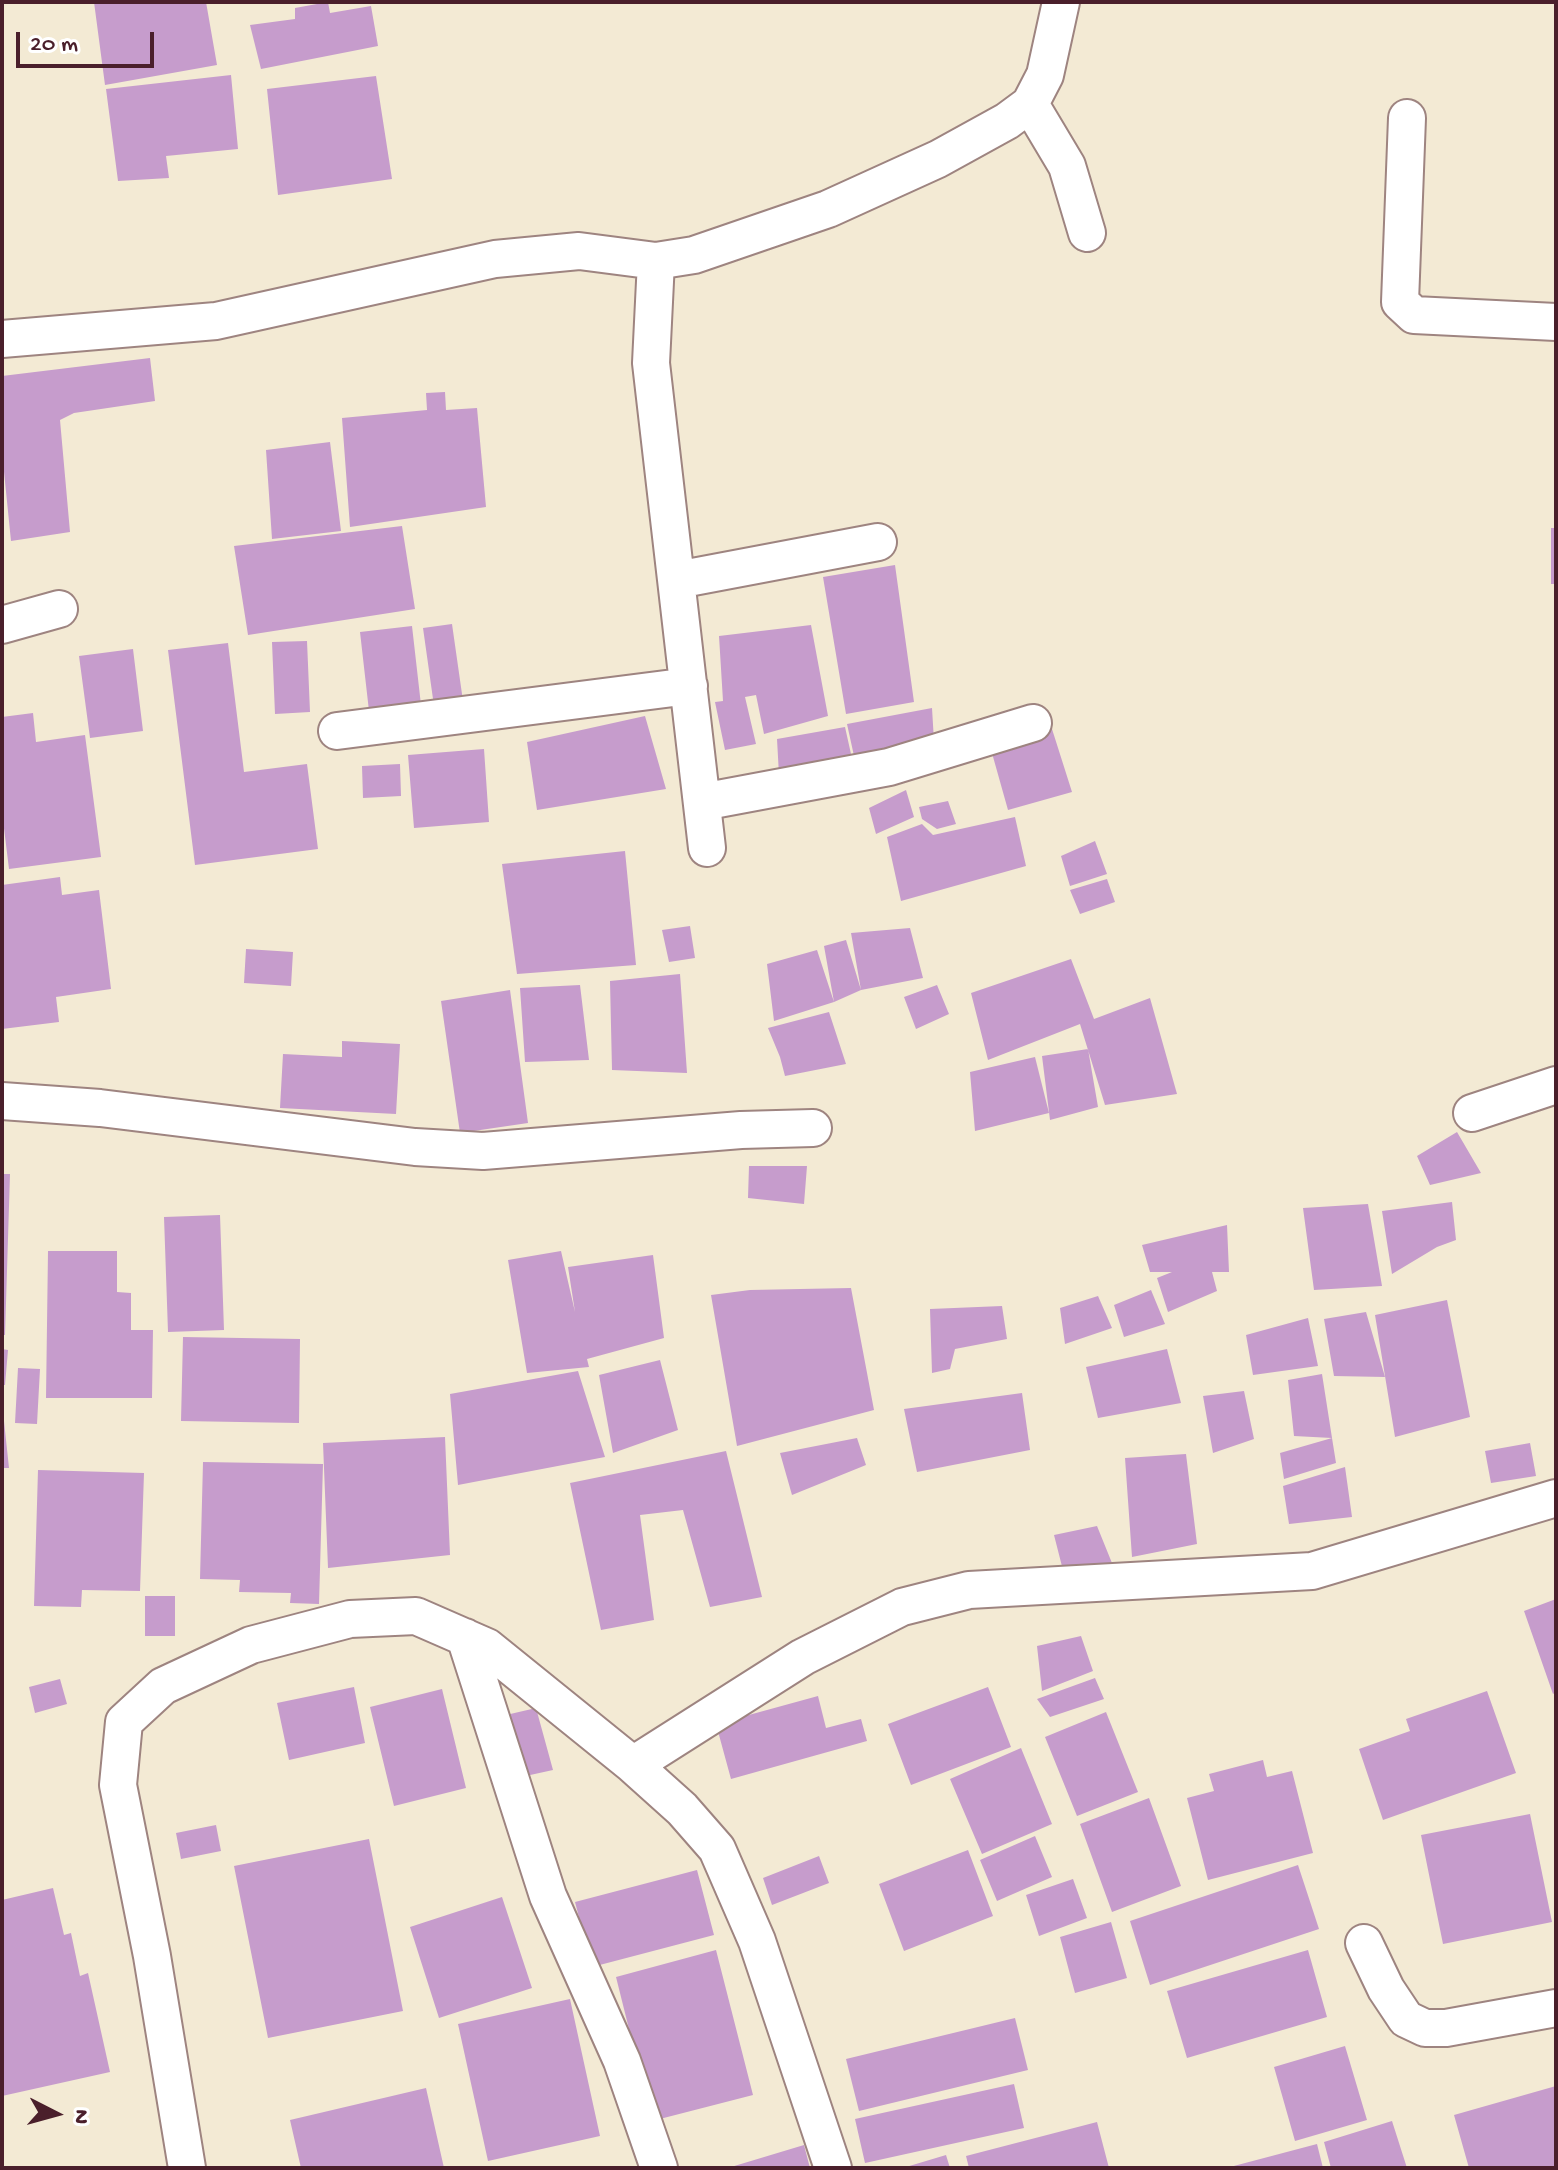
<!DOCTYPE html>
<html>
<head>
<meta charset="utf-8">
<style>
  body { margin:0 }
  #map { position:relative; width:1558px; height:2170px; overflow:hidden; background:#f3ead4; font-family:"Gochi Hand",sans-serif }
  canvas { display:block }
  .frame { position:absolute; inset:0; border:4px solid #4a1f2b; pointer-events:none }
  .north { position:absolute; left:16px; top:2074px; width:80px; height:80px; -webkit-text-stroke:6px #fff; paint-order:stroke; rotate:96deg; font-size:22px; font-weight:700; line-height:32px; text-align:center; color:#4a1f2b }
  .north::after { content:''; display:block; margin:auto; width:28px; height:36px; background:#4a1f2b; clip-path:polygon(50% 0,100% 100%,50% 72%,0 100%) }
  .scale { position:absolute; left:16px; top:32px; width:138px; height:36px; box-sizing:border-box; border:4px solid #4a1f2b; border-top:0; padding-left:10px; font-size:24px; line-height:28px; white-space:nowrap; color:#4a1f2b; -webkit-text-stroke:6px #fff; paint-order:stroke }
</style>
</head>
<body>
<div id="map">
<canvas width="1558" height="2170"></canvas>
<div class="frame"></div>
<div class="north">N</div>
<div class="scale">20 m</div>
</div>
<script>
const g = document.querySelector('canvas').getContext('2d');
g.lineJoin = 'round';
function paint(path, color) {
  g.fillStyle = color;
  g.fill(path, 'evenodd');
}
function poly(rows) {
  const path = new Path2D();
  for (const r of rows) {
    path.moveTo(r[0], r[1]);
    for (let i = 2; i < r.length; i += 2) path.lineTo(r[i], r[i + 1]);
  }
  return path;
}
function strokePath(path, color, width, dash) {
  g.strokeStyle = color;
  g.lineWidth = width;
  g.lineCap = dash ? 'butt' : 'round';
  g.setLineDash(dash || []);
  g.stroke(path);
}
const building = poly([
  [94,2,206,2,217,65,105,85],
  [328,2,330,13,371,6,378,46,261,69,250,25,295,19,295,8],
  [231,75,238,149,166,156,169,178,118,181,106,89],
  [376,76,392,179,278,195,267,89],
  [150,358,155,401,74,413,60,420,70,532,11,541,2,452,2,376],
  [445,392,446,410,477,408,486,507,350,527,342,418,427,410,426,393],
  [330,442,341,531,272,539,266,450],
  [402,526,415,609,248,635,234,546],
  [1551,528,1556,528,1556,584,1551,584],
  [895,565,914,702,846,714,823,577],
  [452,624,463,701,434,706,423,628],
  [811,625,828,716,764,734,756,695,745,697,756,744,725,750,715,702,723,701,719,636],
  [412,626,421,705,369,711,360,632],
  [307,641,310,712,275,714,272,642],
  [228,643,244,772,307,764,318,849,195,865,168,650],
  [133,649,143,731,90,738,79,656],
  [932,708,935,758,856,765,847,724],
  [33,713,36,742,85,735,101,857,9,869,2,812,2,717],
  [645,716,666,789,537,810,527,742],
  [845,727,853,763,779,775,777,739],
  [1052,729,1072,792,1008,810,990,746],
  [484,749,489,822,414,828,408,755],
  [400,764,401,796,363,798,362,766],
  [906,790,914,817,876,834,869,808],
  [948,801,956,824,937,829,922,819,919,807],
  [1015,817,1026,866,901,901,887,837,922,824,933,835],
  [1095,841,1107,874,1070,886,1061,856],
  [625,851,636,965,517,974,502,864],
  [60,877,62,895,99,890,111,989,56,997,59,1022,2,1029,2,885],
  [1107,879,1115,902,1080,914,1070,890],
  [690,926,695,958,669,962,662,930],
  [910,928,923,978,861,990,851,933],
  [846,940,861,990,834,1002,774,1021,767,964,817,950,834,1002,824,946],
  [246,949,293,952,291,986,244,983],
  [1071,959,1094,1019,1150,998,1177,1094,1105,1105,1080,1024,988,1060,971,993],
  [680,974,687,1073,612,1070,610,981],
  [580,985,589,1060,525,1062,520,988],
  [937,985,949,1014,916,1029,904,997],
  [510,990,528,1123,460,1133,441,1001],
  [829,1012,846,1064,785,1076,780,1057,768,1028],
  [342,1041,400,1044,396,1114,280,1108,283,1054,342,1057],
  [1088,1049,1098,1107,1050,1120,1042,1056],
  [1035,1057,1049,1113,975,1131,970,1072],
  [1457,1132,1481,1173,1430,1185,1417,1156],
  [749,1166,807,1166,804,1204,748,1198],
  [2,1174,10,1174,5,1335,2,1335],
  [1452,1202,1456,1240,1437,1247,1392,1274,1382,1211],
  [1368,1204,1382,1286,1314,1290,1303,1208],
  [220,1215,224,1330,168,1332,164,1217],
  [1227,1225,1229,1272,1212,1272,1217,1291,1168,1312,1157,1278,1172,1272,1150,1272,1142,1245],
  [48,1251,117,1251,117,1292,131,1293,131,1330,153,1330,152,1398,46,1398],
  [561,1251,575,1312,568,1267,653,1255,664,1338,587,1359,589,1367,527,1373,508,1260],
  [851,1288,874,1410,737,1446,711,1295,750,1290],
  [1151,1290,1165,1324,1124,1337,1114,1305],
  [1098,1296,1112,1328,1065,1344,1060,1308],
  [1447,1300,1470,1417,1395,1437,1375,1315],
  [1002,1306,1007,1339,955,1349,950,1369,932,1373,930,1309],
  [1366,1312,1385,1377,1334,1376,1324,1319],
  [1308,1318,1318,1366,1253,1375,1246,1335],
  [183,1337,300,1339,299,1423,181,1421],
  [2,1349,8,1350,5,1385,2,1385],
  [1167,1349,1181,1403,1098,1418,1086,1367],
  [660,1360,678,1430,613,1453,599,1375],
  [18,1368,40,1369,37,1424,15,1423],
  [578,1371,605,1457,458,1485,450,1394],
  [1322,1374,1332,1438,1294,1436,1288,1380],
  [1244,1391,1254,1439,1213,1453,1203,1396],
  [1022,1393,1030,1450,917,1472,904,1409],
  [2,1421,4,1421,9,1468,2,1468],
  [445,1437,450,1555,328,1568,323,1443],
  [857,1438,866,1465,792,1495,780,1453],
  [1332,1438,1336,1463,1284,1479,1280,1453],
  [1530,1443,1536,1476,1491,1483,1485,1451],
  [726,1451,762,1597,710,1607,683,1510,640,1515,654,1620,601,1630,570,1483],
  [1186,1454,1197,1544,1132,1557,1125,1458],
  [203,1462,323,1464,319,1604,290,1603,291,1593,239,1592,240,1580,200,1579],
  [1345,1467,1352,1517,1289,1524,1283,1486],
  [38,1470,144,1473,140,1591,82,1590,81,1607,34,1606],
  [1097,1526,1114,1568,1067,1586,1054,1535],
  [145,1596,175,1596,175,1636,145,1636],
  [1556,1599,1556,1692,1553,1694,1524,1611],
  [1081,1636,1093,1671,1042,1691,1037,1646],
  [1095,1678,1104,1699,1050,1717,1037,1699],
  [60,1679,67,1704,35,1713,29,1687],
  [354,1687,365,1743,289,1760,277,1703],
  [988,1687,1011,1747,911,1785,888,1724],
  [442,1689,466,1788,394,1806,370,1707],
  [1487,1691,1516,1773,1383,1820,1359,1749,1410,1731,1406,1719],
  [818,1696,826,1728,861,1719,867,1741,731,1779,716,1724],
  [536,1708,553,1770,521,1777,506,1715],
  [1106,1712,1138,1792,1077,1816,1045,1737],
  [1021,1748,1052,1824,982,1854,950,1779],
  [1263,1760,1267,1777,1292,1771,1313,1853,1208,1880,1187,1798,1214,1791,1209,1774],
  [1149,1798,1181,1886,1112,1912,1080,1824],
  [1530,1814,1552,1922,1443,1944,1421,1835],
  [216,1825,221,1851,181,1859,176,1833],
  [1035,1836,1052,1877,997,1901,980,1860],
  [369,1839,403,2011,268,2038,234,1866],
  [968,1850,993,1916,904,1951,879,1884],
  [819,1856,829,1883,772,1905,763,1878],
  [1298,1865,1319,1929,1150,1985,1130,1921],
  [697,1870,714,1935,592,1967,575,1902],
  [1073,1879,1087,1918,1039,1936,1026,1895],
  [53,1888,64,1935,71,1933,80,1976,88,1973,110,2072,2,2096,2,1900],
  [502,1897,532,1988,439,2018,410,1927],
  [1111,1922,1127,1978,1075,1993,1060,1937],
  [716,1950,753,2095,652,2121,616,1977],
  [1308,1950,1327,2017,1187,2058,1167,1991],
  [570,1999,600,2136,488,2161,458,2024],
  [1015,2018,1028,2070,859,2111,846,2059],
  [1345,2046,1367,2120,1295,2141,1274,2067],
  [1014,2084,1024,2128,865,2163,855,2119],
  [1556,2086,1556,2168,1469,2168,1454,2115],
  [426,2088,444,2168,301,2168,290,2120],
  [1392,2121,1407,2168,1331,2168,1324,2142],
  [1097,2122,1109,2168,969,2168,966,2156],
  [1317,2144,1323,2168,1230,2168,1230,2167],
  [804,2145,810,2168,731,2168,731,2167],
  [946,2155,950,2168,906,2168,906,2167]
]);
const minor = poly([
  [1030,104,1067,166,1087,233],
  [1407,118,1400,302,1414,315,1556,322],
  [656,261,651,363,707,848],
  [2,339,216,321,495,259,579,251,656,261,694,255,828,209,938,159,1007,121,1030,104,1045,75,1061,2],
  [677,580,878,542],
  [2,625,59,609],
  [337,731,689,686],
  [702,802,889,767,1033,723],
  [2,1101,100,1108,415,1147,483,1151,741,1130,813,1128],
  [1472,1113,1556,1085],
  [465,1637,548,1896,622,2061,659,2168],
  [633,1765,803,1657,902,1607,969,1590,1312,1571,1556,1498],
  [1364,1943,1386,1989,1406,2019,1425,2028,1446,2028,1556,2008],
  [187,2168,152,1956,118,1785,124,1722,163,1686,251,1645,350,1619,416,1616,487,1647,633,1765,682,1809,717,1849,757,1941,833,2168]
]);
paint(building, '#c69ccc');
strokePath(minor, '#9e8480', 40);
strokePath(minor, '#fff', 36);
</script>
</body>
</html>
